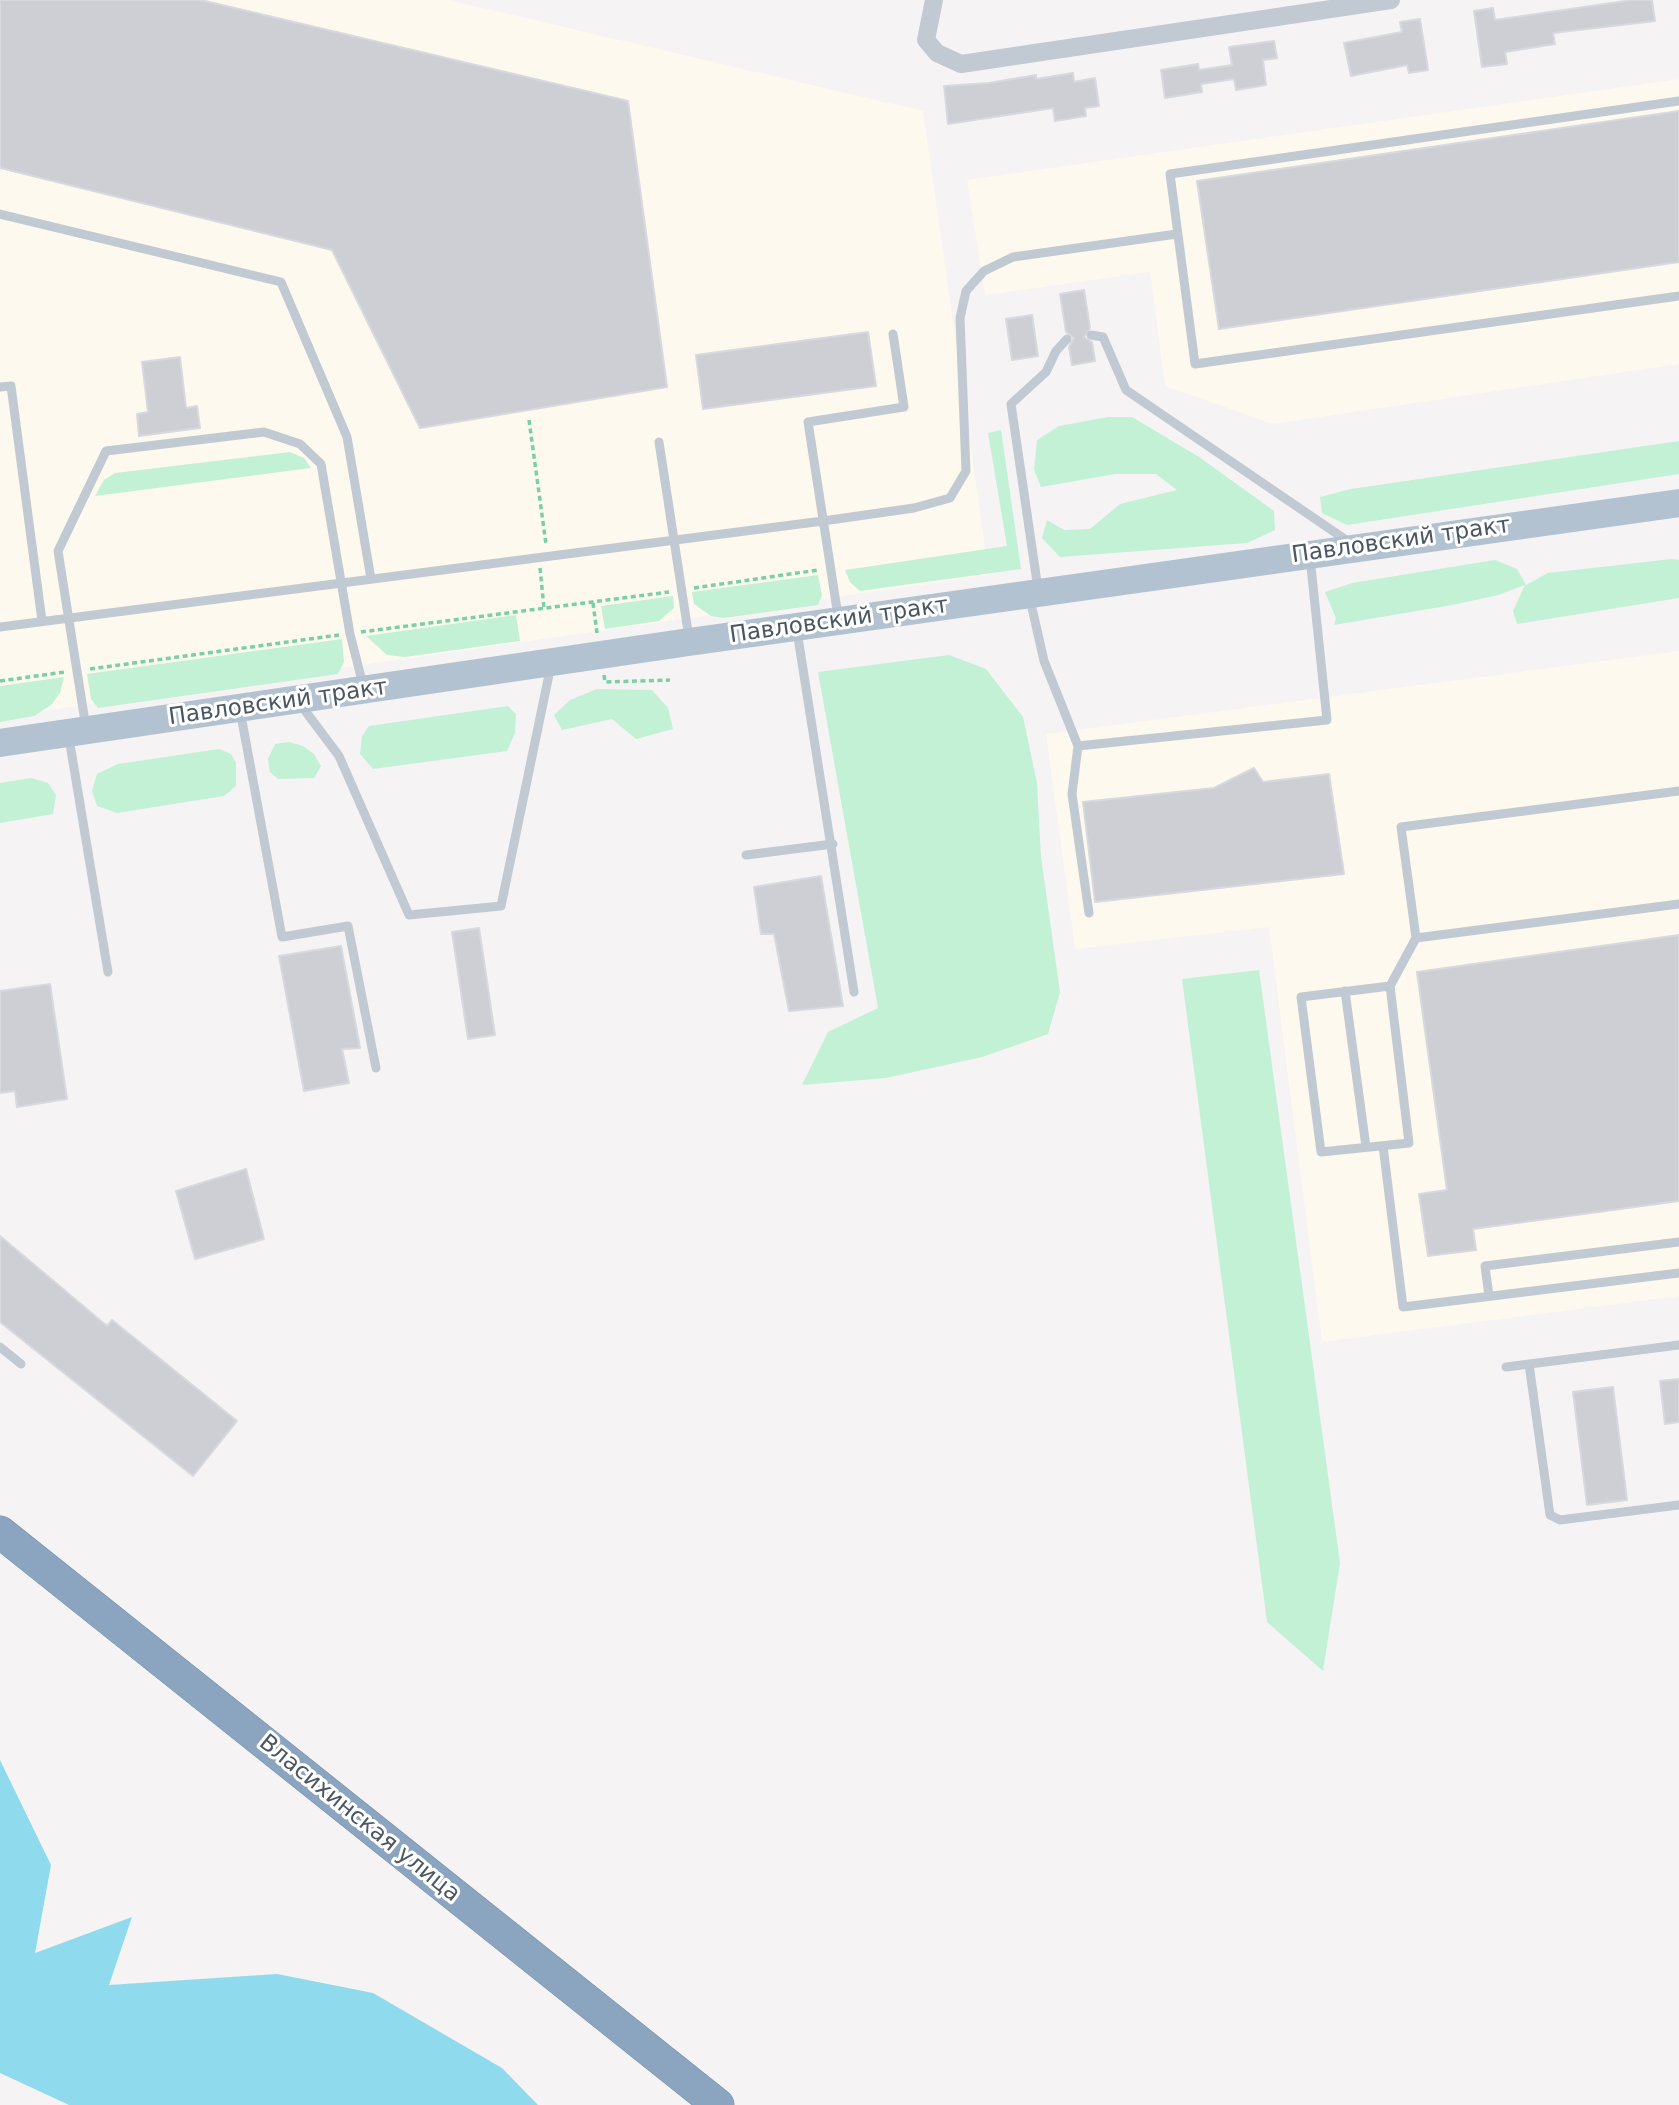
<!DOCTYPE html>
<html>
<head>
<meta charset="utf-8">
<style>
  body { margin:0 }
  canvas { display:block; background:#f5f3f3 }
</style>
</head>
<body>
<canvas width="1679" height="2105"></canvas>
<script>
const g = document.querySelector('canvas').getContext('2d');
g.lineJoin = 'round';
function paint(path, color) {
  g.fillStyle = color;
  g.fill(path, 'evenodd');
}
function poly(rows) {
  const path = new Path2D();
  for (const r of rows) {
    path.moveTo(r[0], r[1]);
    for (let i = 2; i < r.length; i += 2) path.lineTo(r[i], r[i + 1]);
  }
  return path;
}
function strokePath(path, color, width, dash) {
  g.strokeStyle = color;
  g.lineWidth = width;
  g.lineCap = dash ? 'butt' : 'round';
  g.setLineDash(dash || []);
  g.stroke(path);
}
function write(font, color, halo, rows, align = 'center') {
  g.font = font + ' "DejaVu Sans",sans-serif';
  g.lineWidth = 6;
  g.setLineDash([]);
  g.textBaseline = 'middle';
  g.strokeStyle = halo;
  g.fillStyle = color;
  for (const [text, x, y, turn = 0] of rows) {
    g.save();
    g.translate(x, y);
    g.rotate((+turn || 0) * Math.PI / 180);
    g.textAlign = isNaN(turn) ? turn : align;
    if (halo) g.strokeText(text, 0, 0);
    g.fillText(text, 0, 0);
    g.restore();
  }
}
const commercial = poly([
  [0,0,449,0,923,111,989,575,0,717],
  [1679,79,1679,364,1273,424,1165,386,1150,272,985,295,967,180],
  [1679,651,1679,1296,1322,1342,1269,927,1075,949,1046,734]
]);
const green = poly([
  [1108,417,1132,417,1199,457,1274,511,1275,530,1247,543,1060,557,1042,538,1047,520,1064,530,1090,529,1120,504,1177,490,1156,474,1115,474,1041,487,1034,470,1037,440,1059,426],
  [1001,430,1021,569,860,591,850,582,845,570,1007,546,988,433],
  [1679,441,1679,474,1347,525,1322,513,1320,497,1351,489],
  [290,452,304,458,311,468,95,496,104,480,115,473],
  [1672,559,1679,560,1679,598,1517,624,1513,611,1525,585,1498,595,1452,605,1334,625,1336,618,1325,592,1352,583,1495,560,1517,569,1526,585,1548,573],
  [818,575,822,595,818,605,723,618,711,616,694,604,692,592],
  [673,596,674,608,659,621,605,629,601,606],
  [516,615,520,641,405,657,387,655,366,636],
  [342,639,344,662,338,674,98,708,91,699,87,674],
  [949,655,986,669,1023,717,1037,783,1041,857,1060,992,1048,1034,982,1057,886,1078,802,1085,828,1032,878,1008,818,672],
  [64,677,60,693,51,705,34,716,0,722,0,686],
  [597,689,652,690,668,708,673,729,636,739,612,719,562,730,554,715,570,700],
  [508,706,516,714,515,733,507,751,373,769,360,754,362,736,369,726],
  [289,742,303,746,314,754,321,766,314,778,278,779,270,772,268,759,275,744],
  [219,749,231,754,236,763,236,786,224,796,117,813,97,806,92,791,97,774,118,764],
  [31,778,48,783,56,795,53,814,0,823,0,783],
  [1259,970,1340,1563,1323,1671,1267,1622,1182,979]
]);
const water = poly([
  [0,1760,51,1865,35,1953,132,1917,109,1985,277,1974,373,1993,502,2068,538,2105,69,2105,0,2073]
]);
const building = poly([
  [0,0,201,0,628,101,667,387,420,428,332,250,0,168,0,0],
  [1632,0,1652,0,1655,21,1553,33,1555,44,1505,52,1507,64,1482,67,1474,11,1493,8,1495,20,1632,0],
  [1420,19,1428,70,1409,73,1407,65,1351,76,1344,43,1402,32,1400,22,1420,19],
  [1274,41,1277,58,1263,60,1266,85,1236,90,1234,79,1201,84,1202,92,1165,98,1161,70,1198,64,1199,70,1232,65,1229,47,1274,41],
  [1073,73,1074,82,1095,78,1099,106,1085,108,1086,116,1055,121,1053,108,948,124,944,86,989,83,1036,75,1036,79,1073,73],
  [1679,111,1679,262,1219,329,1197,181,1679,111],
  [1084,290,1090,328,1084,337,1092,342,1095,361,1072,365,1069,347,1074,338,1066,332,1060,294,1084,290],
  [1032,315,1038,356,1012,360,1006,319,1032,315],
  [868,332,876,386,703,409,696,355,868,332],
  [180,357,186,408,197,406,200,428,139,436,137,414,148,412,142,362,180,357],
  [1254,768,1263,782,1329,774,1344,874,1095,902,1083,802,1214,788,1254,768],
  [821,876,843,1006,789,1011,774,934,761,934,754,887,821,876],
  [479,928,495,1035,468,1039,452,932,479,928],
  [1679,935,1679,1201,1473,1229,1476,1250,1428,1256,1419,1194,1447,1190,1417,972,1679,935],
  [341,946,360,1048,342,1049,349,1083,304,1091,279,956,341,946],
  [50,984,67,1099,17,1107,15,1091,0,1093,0,991,50,984],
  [246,1169,264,1239,195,1259,176,1191,246,1169],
  [0,1236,107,1326,112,1320,237,1421,193,1476,0,1322,0,1236],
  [1679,1379,1679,1422,1665,1424,1660,1381,1679,1379],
  [1613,1387,1627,1500,1587,1505,1573,1392,1613,1387]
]);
const path = poly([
  [529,420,546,544],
  [540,568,544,608],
  [694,588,818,570],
  [593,603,597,633],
  [361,632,669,592],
  [90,669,339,635],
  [604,675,605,682,670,680],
  [0,681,65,672]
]);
const lane = poly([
  [1679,101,1170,174,1195,364,1679,296],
  [0,214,281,282,347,437,371,579],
  [1091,335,1103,337,1126,390,1349,542],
  [0,387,11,386,42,621],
  [659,442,689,638],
  [1038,589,1011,404,1046,372,1056,351,1067,339],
  [1030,599,1044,661,1078,746,1072,794,1089,913],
  [838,616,808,422,904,407,893,334],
  [0,627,823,521,914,508,950,498,966,471,960,318,966,291,984,271,1013,257,1177,234],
  [797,631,854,992],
  [300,704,339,756,409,915,501,906,551,665],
  [240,710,282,937,348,926,376,1068],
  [86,728,58,551,106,451,264,432,300,444,321,464,350,634,363,685],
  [69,738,108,972],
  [1078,746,1327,720,1310,557],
  [1679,791,1401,827,1416,938,1679,904],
  [746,855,833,844],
  [1390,986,1409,1143,1321,1152,1301,997,1390,986,1416,938],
  [1345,991,1366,1147],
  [1383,1146,1403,1307,1679,1273],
  [1489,1296,1485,1266,1679,1242],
  [0,1347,21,1364],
  [1529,1364,1550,1515,1560,1520,1679,1505],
  [1506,1367,1679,1345]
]);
const street = poly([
  [934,0,926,40,937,53,961,64,1391,0]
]);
const primary = poly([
  [0,743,689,642,1679,503]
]);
const highway = poly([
  [0,1532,718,2105]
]);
const streetNames = [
  ["Павловский тракт",1401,541,-8],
  ["Павловский тракт",839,621,-8],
  ["Павловский тракт",278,703,-8],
  ["Власихинская улица",359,1819,39]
];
paint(commercial, '#fdf9ef');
paint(green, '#c3f1d5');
paint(water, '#90daee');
paint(building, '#cdcfd5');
strokePath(building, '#d7d9de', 2);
strokePath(highway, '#7690ad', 33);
strokePath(path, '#7ad0a6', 3.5, [5, 3.5]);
strokePath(lane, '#c1cad2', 9);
strokePath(street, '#c1cad2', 18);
strokePath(primary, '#b3c2d1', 28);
strokePath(highway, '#8ba5c1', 32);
write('23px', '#4a5661', '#fff', streetNames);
</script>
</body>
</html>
